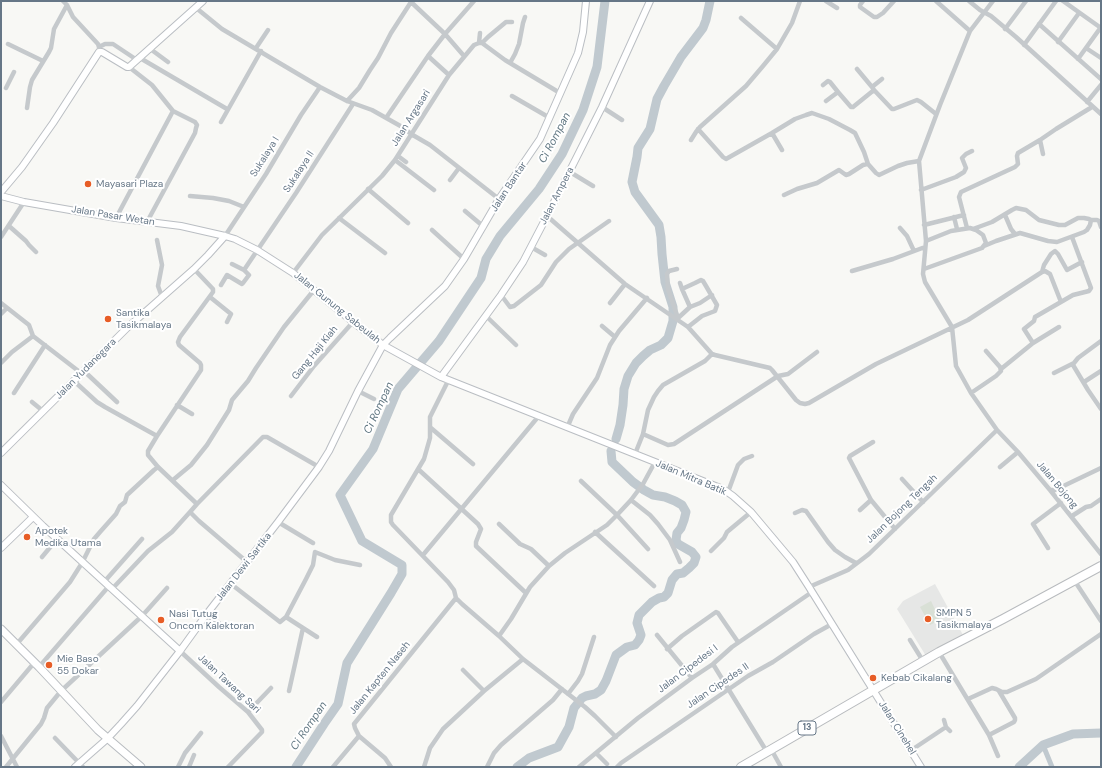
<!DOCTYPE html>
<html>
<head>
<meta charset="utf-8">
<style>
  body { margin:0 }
  #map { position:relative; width:1102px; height:768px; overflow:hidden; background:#f8f8f5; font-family:"DM Sans",sans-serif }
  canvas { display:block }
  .frame { position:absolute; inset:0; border:2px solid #667787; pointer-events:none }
</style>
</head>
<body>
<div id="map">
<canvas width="1102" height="768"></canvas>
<div class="frame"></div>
</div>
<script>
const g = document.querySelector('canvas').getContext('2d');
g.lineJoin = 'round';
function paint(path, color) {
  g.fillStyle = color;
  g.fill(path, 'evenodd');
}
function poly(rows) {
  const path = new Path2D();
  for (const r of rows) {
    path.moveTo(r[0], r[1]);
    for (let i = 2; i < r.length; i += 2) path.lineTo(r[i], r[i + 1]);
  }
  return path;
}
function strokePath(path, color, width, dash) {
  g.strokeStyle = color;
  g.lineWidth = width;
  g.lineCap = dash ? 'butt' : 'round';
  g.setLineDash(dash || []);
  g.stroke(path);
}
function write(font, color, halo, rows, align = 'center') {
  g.font = font + ' "DM Sans",sans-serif';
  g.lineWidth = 4;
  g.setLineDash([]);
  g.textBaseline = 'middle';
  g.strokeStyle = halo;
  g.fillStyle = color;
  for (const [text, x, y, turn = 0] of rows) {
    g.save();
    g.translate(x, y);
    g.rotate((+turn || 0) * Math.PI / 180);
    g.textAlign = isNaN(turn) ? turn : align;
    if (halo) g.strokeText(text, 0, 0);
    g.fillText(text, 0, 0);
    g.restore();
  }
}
const built = poly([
  [935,584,963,635,926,656,897,609,903,601]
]);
const green = poly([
  [931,601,940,620,930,625,920,607]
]);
const canal = poly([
  [1043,745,1052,767]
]);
const river = poly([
  [616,439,620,425,623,405,624,389,628,376,636,363,643,356,650,350,661,345,668,338,673,321,673,307,665,282,662,254,661,237,659,225,635,192,632,182,637,157,638,148,650,129,657,99,664,86,681,57,703,28,706,20,710,1],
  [296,767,324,724,338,704,347,663,391,593,402,574,402,565,362,541,340,495,373,449,398,389,439,341,481,278,486,259,500,236,539,189,562,154,583,110,597,67,605,1],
  [517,767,529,758,558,747,569,727,574,708,582,698,586,696,595,694,601,690,606,681,616,655,627,647,635,645,639,640,641,635,637,623,639,615,652,602,659,598,664,597,668,593,672,580,677,574,683,573,689,568,694,563,696,557,692,552,678,544,676,540,677,533,681,528,684,520,686,512,682,505,675,501,665,497,653,495,644,490,633,482,612,462,611,451],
  [1019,767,1043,745,1073,734,1101,733]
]);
const street = poly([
  [63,1,67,5,73,17,98,44,99,47,99,52],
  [826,1,837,8],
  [863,1,860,5,860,7,874,17,877,17,883,13,894,1],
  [936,1,970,31],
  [969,1,980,10,991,16,1016,37,1101,114],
  [993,1,970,31,940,105,919,161,926,241,923,274,925,282,952,327,956,366,971,393,997,430,1018,452,1050,490,1101,554],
  [1063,1,1101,28],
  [195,7,222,29,320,87,347,101,372,110,404,128,411,134,430,145,499,199],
  [741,18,777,49],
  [1039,24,1101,79],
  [1005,29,1026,1],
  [1058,42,1079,13],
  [479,43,480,33],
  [482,43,488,37,506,22,512,22],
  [8,44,43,61],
  [1024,45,1056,1],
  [99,47,105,44,113,44,137,60],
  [149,48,168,62],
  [256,48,268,30],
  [1086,48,1101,58],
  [428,56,449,75],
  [140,58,227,109],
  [1078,59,1101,27],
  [510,63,515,54,519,44,523,23,525,17],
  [857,69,872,87],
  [823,85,828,81,830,82,838,92],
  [6,88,14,72],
  [874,90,872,87,882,79],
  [512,96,550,118],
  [347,101,359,88,370,70,378,58,391,33,411,2,445,34,464,56],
  [826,101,838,92,851,107,853,107,874,90,892,109,894,109,917,100,921,102,936,114],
  [1087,102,1101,85],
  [602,107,622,120],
  [27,108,30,87,32,80,49,52,51,48,54,29,67,5],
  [386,118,428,56,445,34,474,1],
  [221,122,261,51],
  [698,129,723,157,726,159,772,133,795,119,806,115,812,113,829,119,850,130,855,133,864,152,868,164],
  [772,133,782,150],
  [691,140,696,132,700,127,746,86,763,66,777,49,792,23,800,1],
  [1040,140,1043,154],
  [398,156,406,162],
  [395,160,434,190],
  [570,172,593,186],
  [450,180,459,168],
  [368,189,408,223],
  [921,190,956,177,964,172,966,168,962,158,966,154,972,151],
  [784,195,797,189,817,183,839,170,846,175,849,174,863,165,867,164,868,164,876,173,879,175,898,166,907,163,919,161],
  [190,196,213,198,229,201,244,207],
  [465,211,484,227],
  [1005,215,1011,229,1015,234],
  [547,216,625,284,688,327,712,354,715,355,770,368,772,370,796,400,800,403,805,404,809,403,876,364,968,320,1042,272,1045,271,1050,274,1061,302],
  [954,217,957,229],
  [116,218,173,111,152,85,129,67],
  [339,218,385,253],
  [1091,220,1097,220,1099,221,1101,227],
  [147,222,195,133,196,128,197,125,195,122,173,111],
  [924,225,964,215],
  [9,226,26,241,29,245,36,252],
  [900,228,907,236,914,251],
  [967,228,959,197,961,192,1015,167,1018,164,1017,156,1018,153,1040,140,1056,129,1092,107],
  [973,229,992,222,1012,210,1016,208,1026,210,1039,220,1059,225,1065,225,1078,218,1084,218,1089,219,1091,220,1090,225,1087,230,1084,232,1057,242,1048,241,1020,233,996,241,984,246],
  [432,230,464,259],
  [225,236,266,174,301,115,320,87],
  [1,237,24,202],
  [157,240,162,265,158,286,162,297],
  [531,247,545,255],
  [232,264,244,270],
  [194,269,213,289,213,292,180,337,178,342,179,345,200,363,201,365,201,370,157,436,148,451,148,455,158,467,197,504,263,437,267,437,319,467],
  [677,269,669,271,667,274,668,289,678,318],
  [924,269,982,248,986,243,983,235,976,230,970,228,951,231,926,241],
  [852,271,893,259,925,247],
  [1042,272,1044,265,1051,254,1055,251,1058,254,1067,270,1082,262],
  [293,273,322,235,382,176,395,160,449,75,474,45,479,43,482,43,505,60,560,93],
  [680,283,682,289,695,283,701,280,703,281,706,286,717,305,715,311,702,316,688,327],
  [221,285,227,275,242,284,243,283,249,275,244,270,296,193,353,104],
  [682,289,690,307],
  [501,295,510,307,514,306,541,285,556,262,569,249,609,221],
  [210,297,231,314,227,322],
  [1,303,29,325,33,336,81,373],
  [610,303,625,284],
  [1,314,7,308],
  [486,316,516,345],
  [677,319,690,307,700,303,712,295],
  [602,326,615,337],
  [1101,341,1078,358,1074,363,1073,365,1088,390,1101,409],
  [1033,343,1024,329,1034,321,1035,317,1073,295,1089,291,1091,288,1072,237],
  [1,363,12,352,33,336],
  [1001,369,1033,343,1059,327],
  [84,371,117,402],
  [1054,373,1074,363],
  [74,381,97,402,105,407,157,436],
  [448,381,430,417,430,438,424,459,391,515,391,522,393,525,448,582,454,590,456,598,462,604,499,636,523,659,585,707,595,716,616,737],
  [1084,382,1101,371],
  [358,391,374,399],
  [14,393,45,345],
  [971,393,996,376,1001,371,1000,367,986,351],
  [291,396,314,366,353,322],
  [32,402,43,411],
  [177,405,192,414],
  [431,428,473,464],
  [567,428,573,414,597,378,610,345,619,331,647,298],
  [643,434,668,445,674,444,778,376,788,374,817,352],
  [873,442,850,456,849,458,871,500,895,529],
  [635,454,643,434,648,410,654,397,658,391,663,385,705,361,712,354],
  [1000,467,1018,452],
  [418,469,478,524,481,529,476,542,476,546,526,593],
  [902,479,923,502],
  [173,480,191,465,207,445,229,410,232,400,248,381,256,368,284,327,314,290],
  [581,481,617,515,648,549],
  [1050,490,1055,490,1101,468],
  [728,492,738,465,744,459,752,456],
  [631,500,650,515,658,524,670,540,680,562],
  [197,504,190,512,199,521,247,562],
  [860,510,871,500],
  [795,513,802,510,806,511,828,542,835,550,845,557,856,563],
  [1072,516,1086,507,1091,506,1101,499],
  [278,522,313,543],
  [499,524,520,544,531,549,549,566],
  [595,532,654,586],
  [1048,548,1033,524,1061,503],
  [711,551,724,538,727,532,751,512],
  [423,555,538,417],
  [42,557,57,539],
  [1074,580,1101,621],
  [104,582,142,539],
  [231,584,280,622,286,617,306,579,313,565,315,552,335,560,360,565],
  [809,587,848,570,869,554,997,430],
  [112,589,148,551,172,532,190,512],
  [206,615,219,623],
  [286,617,303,628],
  [657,635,692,678],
  [499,636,511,619,530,587,549,566,565,553,607,525,617,515,631,500,643,484,655,462],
  [910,640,923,661],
  [16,645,70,582,82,563,94,539,100,532,116,514,120,506,125,502,127,495,154,470,158,467],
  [667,649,682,636,716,612,718,613,738,642],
  [180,651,219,687,248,712,262,730,262,732,228,767],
  [939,652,989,735,998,756],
  [713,664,767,752],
  [39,667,109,586],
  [463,670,484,691],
  [289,691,303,628,317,637],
  [568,694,578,681,582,674,594,637],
  [968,699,992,688,996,689,1002,692,1007,692,1036,679,1101,634],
  [1,702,34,663],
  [248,712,271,688],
  [944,720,946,727,950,731],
  [989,735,1014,722,1015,720,1015,718,999,691],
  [1,736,17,767],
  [55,738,83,767],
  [771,749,781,767],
  [910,751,946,727],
  [596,753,607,764],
  [6,767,41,724,44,718,47,708,61,691,142,616,167,588],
  [178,767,185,753,201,733],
  [189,767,194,755],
  [333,767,359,736],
  [391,767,385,758,359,736,355,728,354,724,456,598],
  [424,767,430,748,443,729,484,691,523,659],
  [487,767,494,753,501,745,553,700,562,689],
  [579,767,638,718,692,678,713,664,732,647,812,592],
  [617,767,621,763,748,676,773,662,814,634,832,624]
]);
const secondary = poly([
  [1,192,22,167,53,123,99,52,102,52,127,67,129,67,203,1],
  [1,196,24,202,116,218,157,223,181,226,225,236,235,239,257,250,293,273,353,322,383,345,441,377,723,489,733,496,751,512,793,562,809,587,921,767],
  [441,377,501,295,523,262,547,216,602,107,650,1],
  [1,453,127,328,194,269,208,255,225,236],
  [1,485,43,526,180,651],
  [1,548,33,517],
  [75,767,107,739,121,724,137,706,180,651,206,615,278,522,319,467,329,451,358,391,383,345,390,338,445,286,464,259,499,199,540,139,578,53,583,32,586,1]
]);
const primary = poly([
  [1,629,39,667,98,730,141,767]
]);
const highway = poly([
  [741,767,939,652,1003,619,1101,566]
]);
const markers = [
  [88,184,4,"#e75d26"],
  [108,319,4,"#e75d26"],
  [27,537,4,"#e75d26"],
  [928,619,4,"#e75d26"],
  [161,620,4,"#e75d26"],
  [49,665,4,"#e75d26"],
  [873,678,4,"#e75d26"]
];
const shields = [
  [807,728,18]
];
const shieldNames = [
  ["13",807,728]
];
const streetNames = [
  ["Jalan Argasari",411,118,-58],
  ["Sukalaya I",265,157,-58],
  ["Sukalaya II",299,172,-57],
  ["Jalan Bantar",509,187,-57],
  ["Jalan Ampera",557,196,-63],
  ["Jalan Pasar Wetan",113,216,9],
  ["Jalan Gunung Sabeulah",337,308,39],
  ["Gang Haji Kiah",315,353,-51],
  ["Jalan Yudanegara",86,369,-45],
  ["Jalan Mitra Batik",691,478,23],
  ["Jalan Bojong",1057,485,50],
  ["Jalan Bojong Tengah",902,509,-44],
  ["Jalan Dewi Sartika",244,567,-52],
  ["Jalan Cipedesi I",688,669,-37],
  ["Jalan Kapten Naseh",380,678,-51],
  ["Jalan Tawang Sari",229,684,43],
  ["Jalan Cipedes II",718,686,-34],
  ["Jalan Cinehel",897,728,58]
];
const poiNames = [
  ["Mayasari Plaza",96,184],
  ["Santika",116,313],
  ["Tasikmalaya",116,325],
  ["Apotek",35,531],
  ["Medika Utama",35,543],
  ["SMPN 5",936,613],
  ["Tasikmalaya",936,625],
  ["Nasi Tutug",169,614],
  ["Oncom Kalektoran",169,626],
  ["Mie Baso",57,659],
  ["55 Dokar",57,671],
  ["Kebab Cikalang",881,678]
];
const waterNames = [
  ["Ci Rompan",555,138,-62],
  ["Ci Rompan",379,408,-65],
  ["Ci Rompan",309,726,-56]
];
paint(built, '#e6e7e6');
paint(green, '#d9e0d6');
strokePath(canal, '#c0c9cf', 5);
strokePath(river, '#c0c9cf', 9);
strokePath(secondary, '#babec3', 8);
strokePath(primary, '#b8bcc0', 9);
strokePath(highway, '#b8bbbe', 10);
strokePath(street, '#c5c9cc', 4.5);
strokePath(secondary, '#fff', 6);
strokePath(primary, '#fff', 7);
strokePath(highway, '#fff', 8);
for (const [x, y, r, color] of markers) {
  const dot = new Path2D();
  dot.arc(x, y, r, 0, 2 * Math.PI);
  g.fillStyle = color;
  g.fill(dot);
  strokePath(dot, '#fff', 1.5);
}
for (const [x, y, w] of shields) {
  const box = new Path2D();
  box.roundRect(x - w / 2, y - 7, w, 14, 3);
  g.fillStyle = '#fff';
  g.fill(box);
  strokePath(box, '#667787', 1);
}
write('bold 9px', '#667787', null, shieldNames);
write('10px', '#667787', '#fff', streetNames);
write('10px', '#667787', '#fff', poiNames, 'left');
write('italic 11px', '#627883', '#fff', waterNames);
</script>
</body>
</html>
